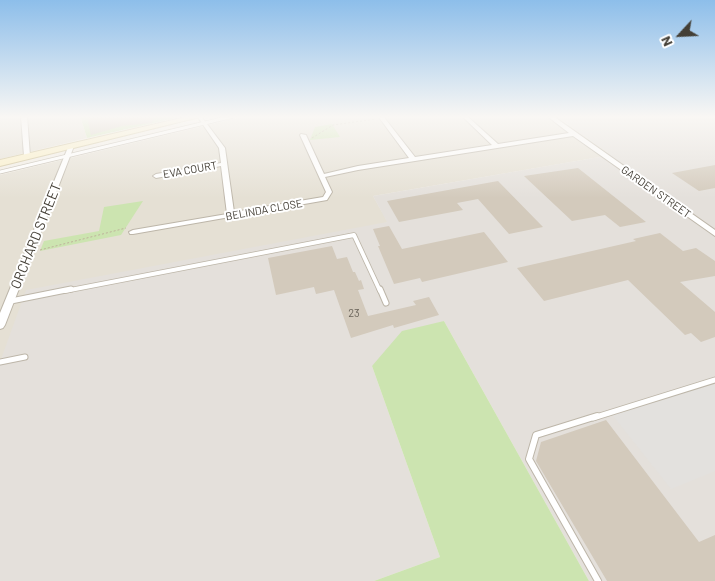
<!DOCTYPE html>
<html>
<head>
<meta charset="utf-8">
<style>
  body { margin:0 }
  #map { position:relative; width:715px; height:581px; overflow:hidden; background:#f2eee6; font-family:Barlow,sans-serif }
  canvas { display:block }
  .north { position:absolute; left:655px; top:10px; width:50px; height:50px; -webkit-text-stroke:4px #fff; paint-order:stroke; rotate:245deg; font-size:14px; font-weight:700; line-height:20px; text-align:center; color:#443f36 }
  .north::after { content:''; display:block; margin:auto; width:18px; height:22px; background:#443f36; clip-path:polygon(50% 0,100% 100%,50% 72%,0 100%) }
</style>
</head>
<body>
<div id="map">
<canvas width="715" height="581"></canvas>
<div class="north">N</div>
</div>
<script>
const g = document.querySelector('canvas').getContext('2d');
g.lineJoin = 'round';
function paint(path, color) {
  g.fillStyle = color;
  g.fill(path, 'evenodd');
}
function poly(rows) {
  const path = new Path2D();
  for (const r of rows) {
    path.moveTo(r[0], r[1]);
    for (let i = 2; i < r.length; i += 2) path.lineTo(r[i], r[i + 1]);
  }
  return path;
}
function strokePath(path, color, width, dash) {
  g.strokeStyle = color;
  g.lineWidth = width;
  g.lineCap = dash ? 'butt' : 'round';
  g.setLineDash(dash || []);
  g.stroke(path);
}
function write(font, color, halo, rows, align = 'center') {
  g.font = font + ' Barlow,sans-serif';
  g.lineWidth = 4;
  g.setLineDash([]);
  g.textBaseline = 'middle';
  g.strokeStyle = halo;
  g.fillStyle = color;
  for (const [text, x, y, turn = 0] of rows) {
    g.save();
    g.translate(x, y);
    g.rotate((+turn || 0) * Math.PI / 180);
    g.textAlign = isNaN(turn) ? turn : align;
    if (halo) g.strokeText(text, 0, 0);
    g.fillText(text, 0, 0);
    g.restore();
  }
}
const residential = poly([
  [0,116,80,116,87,138,0,159],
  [245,116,556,116,612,155,373,196,388,222,0,362,0,175]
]);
const industrial = poly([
  [556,116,715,116,715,581,589,581,444,321,372,366,440,557,374,581,0,581,0,362,26,290,387,222,373,196,611,155]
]);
const green = poly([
  [80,116,185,116,87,138],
  [332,124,340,137,310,140,315,127],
  [143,201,121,235,40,251,44,241,99,231,104,207],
  [444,321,589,581,374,581,440,557,372,366,402,331]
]);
const parking = poly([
  [715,376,715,471,671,489,610,412]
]);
const building = poly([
  [90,116,153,116,152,123,122,126,91,135,88,121],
  [715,165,715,188,699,191,672,173],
  [578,168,646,222,620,227,605,215,572,221,524,176],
  [498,181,543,227,509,234,478,199,457,203,463,210,399,222,387,201],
  [389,226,402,249,484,232,508,262,422,282,420,278,394,284,378,246,380,246,373,229],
  [660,233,683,251,696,248,715,261,715,276,680,282,715,312,715,337,701,342,691,333,685,335,628,280,544,301,517,268,636,241,633,239],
  [332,246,337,259,347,257,353,272,355,272,359,281,361,280,364,289,358,290,368,316,416,305,413,301,429,297,439,315,394,328,393,325,351,338,334,290,316,294,314,287,276,295,268,258],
  [606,420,699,542,715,535,715,581,607,581,536,461,541,442]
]);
const path = poly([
  [312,138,333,125,376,119],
  [40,250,126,228]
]);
const serviceFar3 = poly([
  [0,172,234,116]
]);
const serviceFar2 = poly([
  [65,291,354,235,380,291]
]);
const serviceFar1 = poly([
  [380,289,386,303],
  [11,301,71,289],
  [0,362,25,357],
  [593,418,715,380]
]);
const service = poly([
  [597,416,536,435,529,459,598,581]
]);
const minor = poly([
  [21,116,27,116,30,156,27,158,24,156,21,116],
  [197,116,201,116,225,148,234,212,323,197,326,192,300,135,301,134,306,135,324,174,358,166,409,158,378,116,383,116,415,157,492,145,462,116,467,116,498,144,569,133,547,116,553,116,715,230,715,236,573,136,358,170,325,177,332,192,327,200,133,234,130,234,129,232,133,230,227,214,221,166,156,178,153,176,156,174,221,163,219,148,197,116],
  [69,145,74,146,5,325,3,328,0,329,0,313,69,145]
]);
const secondary = poly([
  [190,116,204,116,0,166,0,160,190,116]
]);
const farStreetnames = [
  ["EVA COURT",190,170,-10],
  ["GARDEN STREET",656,192,35],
  ["BELINDA CLOSE",264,210,-10]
];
const numberNames = [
  ["23",354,313]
];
const streetNames = [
  ["ORCHARD STREET",36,236,-68]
];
paint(residential, '#e5e0d4');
paint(industrial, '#e4e0db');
paint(green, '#cce4b0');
paint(parking, '#e3e1de');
paint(building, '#d3cabc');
strokePath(serviceFar3, '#bdb6a9', 4.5);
strokePath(serviceFar2, '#bdb6a9', 5.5);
strokePath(serviceFar1, '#bdb6a9', 7);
strokePath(service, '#bdb6a9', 8);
strokePath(minor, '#bdb6a9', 2);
strokePath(secondary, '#cfc298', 2);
strokePath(path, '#beb29b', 1, [2, 2]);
strokePath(serviceFar3, '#fff', 3);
strokePath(serviceFar2, '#fff', 4);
strokePath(serviceFar1, '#fff', 5);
strokePath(service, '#fff', 6);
paint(minor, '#fff');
paint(secondary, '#fbf0c6');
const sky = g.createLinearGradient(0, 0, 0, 198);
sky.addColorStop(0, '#8dbeea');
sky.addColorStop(0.59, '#f9f7f4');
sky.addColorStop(1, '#f9f7f400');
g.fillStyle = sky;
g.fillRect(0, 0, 715, 198);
write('11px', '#443f36', '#fff', farStreetnames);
write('11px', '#686258', null, numberNames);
write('14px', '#443f36', '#fff', streetNames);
</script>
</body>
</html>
